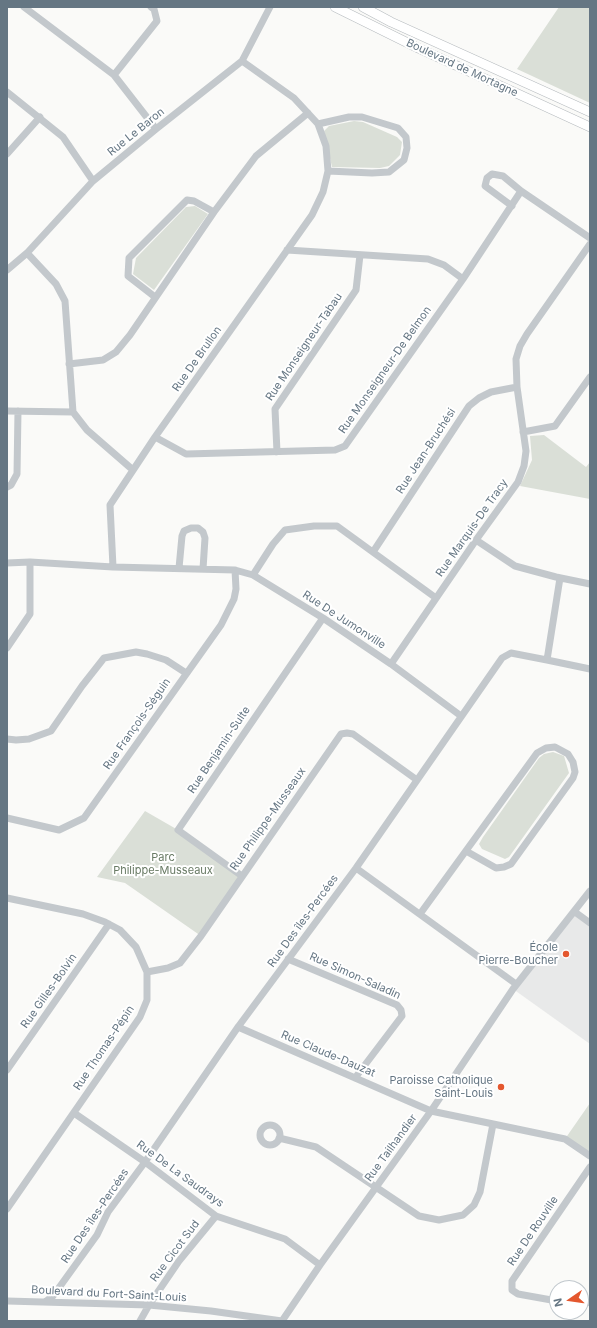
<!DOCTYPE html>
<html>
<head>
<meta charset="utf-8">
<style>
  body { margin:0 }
  #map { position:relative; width:597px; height:1328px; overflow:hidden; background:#fafaf8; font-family:Inter,sans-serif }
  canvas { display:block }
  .frame { position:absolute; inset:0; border:8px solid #657683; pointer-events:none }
  .north { position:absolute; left:549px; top:1280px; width:40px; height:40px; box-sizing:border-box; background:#fff; border:1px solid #c1c8cd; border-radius:50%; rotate:257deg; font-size:11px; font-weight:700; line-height:16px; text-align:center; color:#657683 }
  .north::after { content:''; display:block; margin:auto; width:14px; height:18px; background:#e4572e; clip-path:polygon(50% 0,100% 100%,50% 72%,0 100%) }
</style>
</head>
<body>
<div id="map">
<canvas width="597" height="1328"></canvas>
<div class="frame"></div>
<div class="north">N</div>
</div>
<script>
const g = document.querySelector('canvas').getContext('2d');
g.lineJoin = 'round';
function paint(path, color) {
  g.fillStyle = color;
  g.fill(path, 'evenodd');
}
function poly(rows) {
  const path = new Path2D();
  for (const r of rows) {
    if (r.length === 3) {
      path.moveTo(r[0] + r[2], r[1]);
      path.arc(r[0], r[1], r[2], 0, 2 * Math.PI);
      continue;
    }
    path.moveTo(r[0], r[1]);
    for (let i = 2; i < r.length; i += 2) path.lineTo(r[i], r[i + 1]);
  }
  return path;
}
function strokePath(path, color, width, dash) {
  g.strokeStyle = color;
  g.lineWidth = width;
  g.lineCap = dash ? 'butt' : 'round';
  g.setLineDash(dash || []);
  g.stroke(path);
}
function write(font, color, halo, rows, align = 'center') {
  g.font = font + ' Inter,sans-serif';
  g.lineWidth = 4;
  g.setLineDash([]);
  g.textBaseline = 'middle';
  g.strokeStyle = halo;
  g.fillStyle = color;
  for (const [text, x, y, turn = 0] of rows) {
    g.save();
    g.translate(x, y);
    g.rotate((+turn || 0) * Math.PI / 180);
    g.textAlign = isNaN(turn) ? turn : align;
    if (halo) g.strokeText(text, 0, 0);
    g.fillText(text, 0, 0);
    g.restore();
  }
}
const built = poly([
  [575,912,590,923,590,1044,513,989]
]);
const green = poly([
  [559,7,590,7,590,103,517,69],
  [354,121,363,122,397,137,402,142,400,155,389,166,380,168,332,167,324,131,329,126],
  [195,206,208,214,154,290,133,274,136,258,186,207],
  [544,435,586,467,590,462,590,499,520,486,532,460,530,436],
  [553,752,564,756,569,773,509,857,505,859,482,849,479,844,483,837,539,758,544,754],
  [145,811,178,830,242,876,201,936,125,883,97,877],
  [590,1103,590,1156,565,1139]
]);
const minor = poly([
  [24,7,114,75,156,129],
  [114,75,157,21,154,9,151,7],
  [7,92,63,137,93,181],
  [318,124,349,117,362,117,398,128,406,137,407,148,404,160,389,172,372,173,328,171],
  [7,154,40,117],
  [512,206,485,186,487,178,492,174,503,176,521,191],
  [287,250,428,259,444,265,463,279],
  [27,253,56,284,65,301,73,412,87,430,133,470],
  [7,270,27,253,93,181,156,129,242,61,270,7],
  [155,297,128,276,129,258,187,200,194,201,214,212],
  [69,364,103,360,116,352,130,335,214,212,256,156,308,113],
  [7,411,73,412],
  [523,432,555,426,590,377],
  [155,437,186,454,335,450,345,446,463,279,521,191,590,238],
  [277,452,275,409,356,290,360,255],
  [7,487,11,485,17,474,18,411],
  [476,540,515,566,556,577,590,584],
  [373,552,469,406,479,398,491,392,517,387],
  [7,563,30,562,113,567,235,570,253,575,323,618,391,664,461,716],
  [113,567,110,505,155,437,312,215,323,192,328,171,326,146,318,124,294,98,242,61],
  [179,568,182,536,184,531,191,528,198,528,203,532,205,538,203,569],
  [253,575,273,544,285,530,314,526,337,526,436,598],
  [7,648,30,614,30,562],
  [547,660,590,669],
  [391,664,476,540,518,482,524,466,526,451,517,387,516,359,520,346,527,334,590,244],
  [7,739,16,740,29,739,51,731,82,686,104,658,136,652,147,654,166,660,186,673],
  [7,818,59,830,84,818,221,625,234,599,236,589,235,570],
  [356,868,516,984],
  [242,876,178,830,323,618],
  [7,898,83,914,105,922,120,930,136,947,147,972,147,1000,140,1017,7,1209],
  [575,912,590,923],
  [420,914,537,753,546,748,555,747,568,754,573,762,575,772,573,778,511,864,504,867,496,868,466,851],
  [288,959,397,1005,401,1010,402,1016,355,1078],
  [147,972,168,968,180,963,201,936,341,734,347,733,353,734,417,780],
  [238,1027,431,1111,565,1139,590,1156],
  [7,1070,109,924],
  [74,1113,145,1162,216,1216,285,1239,320,1265],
  [270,1135,10],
  [279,1138,316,1147,419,1216,439,1220,463,1215,474,1205,480,1192,493,1124],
  [7,1301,149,1305,211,1311,282,1321],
  [557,1301,518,1294,512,1290,512,1281,590,1167],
  [45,1302,53,1296,97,1235,108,1212,145,1162,238,1027,356,868,502,658,511,653,547,660,560,578],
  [581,1305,590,1302],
  [140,1321,149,1305,179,1261,216,1216],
  [282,1321,320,1265,431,1111,513,989,590,891]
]);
const major = poly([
  [335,7,418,48,590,127],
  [363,7,391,22,590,112]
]);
const markers = [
  [566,954,4,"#e4572e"],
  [501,1087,4,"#e4572e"]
];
const streetNames = [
  ["Boulevard de Mortagne",462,68,25],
  ["Rue Le Baron",136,132,-39],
  ["Rue Monseigneur-Tabau",304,347,-56],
  ["Rue De Brullon",197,359,-55],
  ["Rue Monseigneur-De Belmon",385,370,-55],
  ["Rue Jean-Bruchési",426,451,-57],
  ["Rue Marquis-De Tracy",472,528,-55],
  ["Rue De Jumonville",344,620,33],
  ["Rue François-Séguin",137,724,-55],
  ["Rue Benjamin-Sulte",219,750,-56],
  ["Rue Philippe-Musseaux",268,819,-55],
  ["Rue Des îles-Percées",303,921,-54],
  ["Rue Simon-Saladin",355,976,24],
  ["Rue Gilles-Bolvin",49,991,-55],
  ["Rue Thomas-Pépin",104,1048,-56],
  ["Rue Claude-Dauzat",328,1054,23],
  ["Rue Tailhandier",391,1148,-54],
  ["Rue De La Saudrays",180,1174,36],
  ["Rue Des îles-Percées",95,1216,-56],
  ["Rue De Rouville",533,1231,-56],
  ["Rue Cicot Sud",175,1251,-53],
  ["Boulevard du Fort-Saint-Louis",109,1294,3]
];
const parkNames = [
  ["Parc",163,858],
  ["Philippe-Musseaux",163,871]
];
const poiNames = [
  ["École",558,948],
  ["Pierre-Boucher",558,961],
  ["Paroisse Catholique",493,1081],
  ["Saint-Louis",493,1094]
];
paint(built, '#e8e9e9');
paint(green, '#dadfd7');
strokePath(major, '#b5babe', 10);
strokePath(minor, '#c3c8cc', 7);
strokePath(major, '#fff', 9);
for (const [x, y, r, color] of markers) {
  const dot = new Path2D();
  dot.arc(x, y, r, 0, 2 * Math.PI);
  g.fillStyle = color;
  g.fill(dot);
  strokePath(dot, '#fff', 1.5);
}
write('11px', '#657683', '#fff', streetNames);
write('11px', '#687a64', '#fff', parkNames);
write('11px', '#657683', '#fff', poiNames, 'right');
</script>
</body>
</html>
